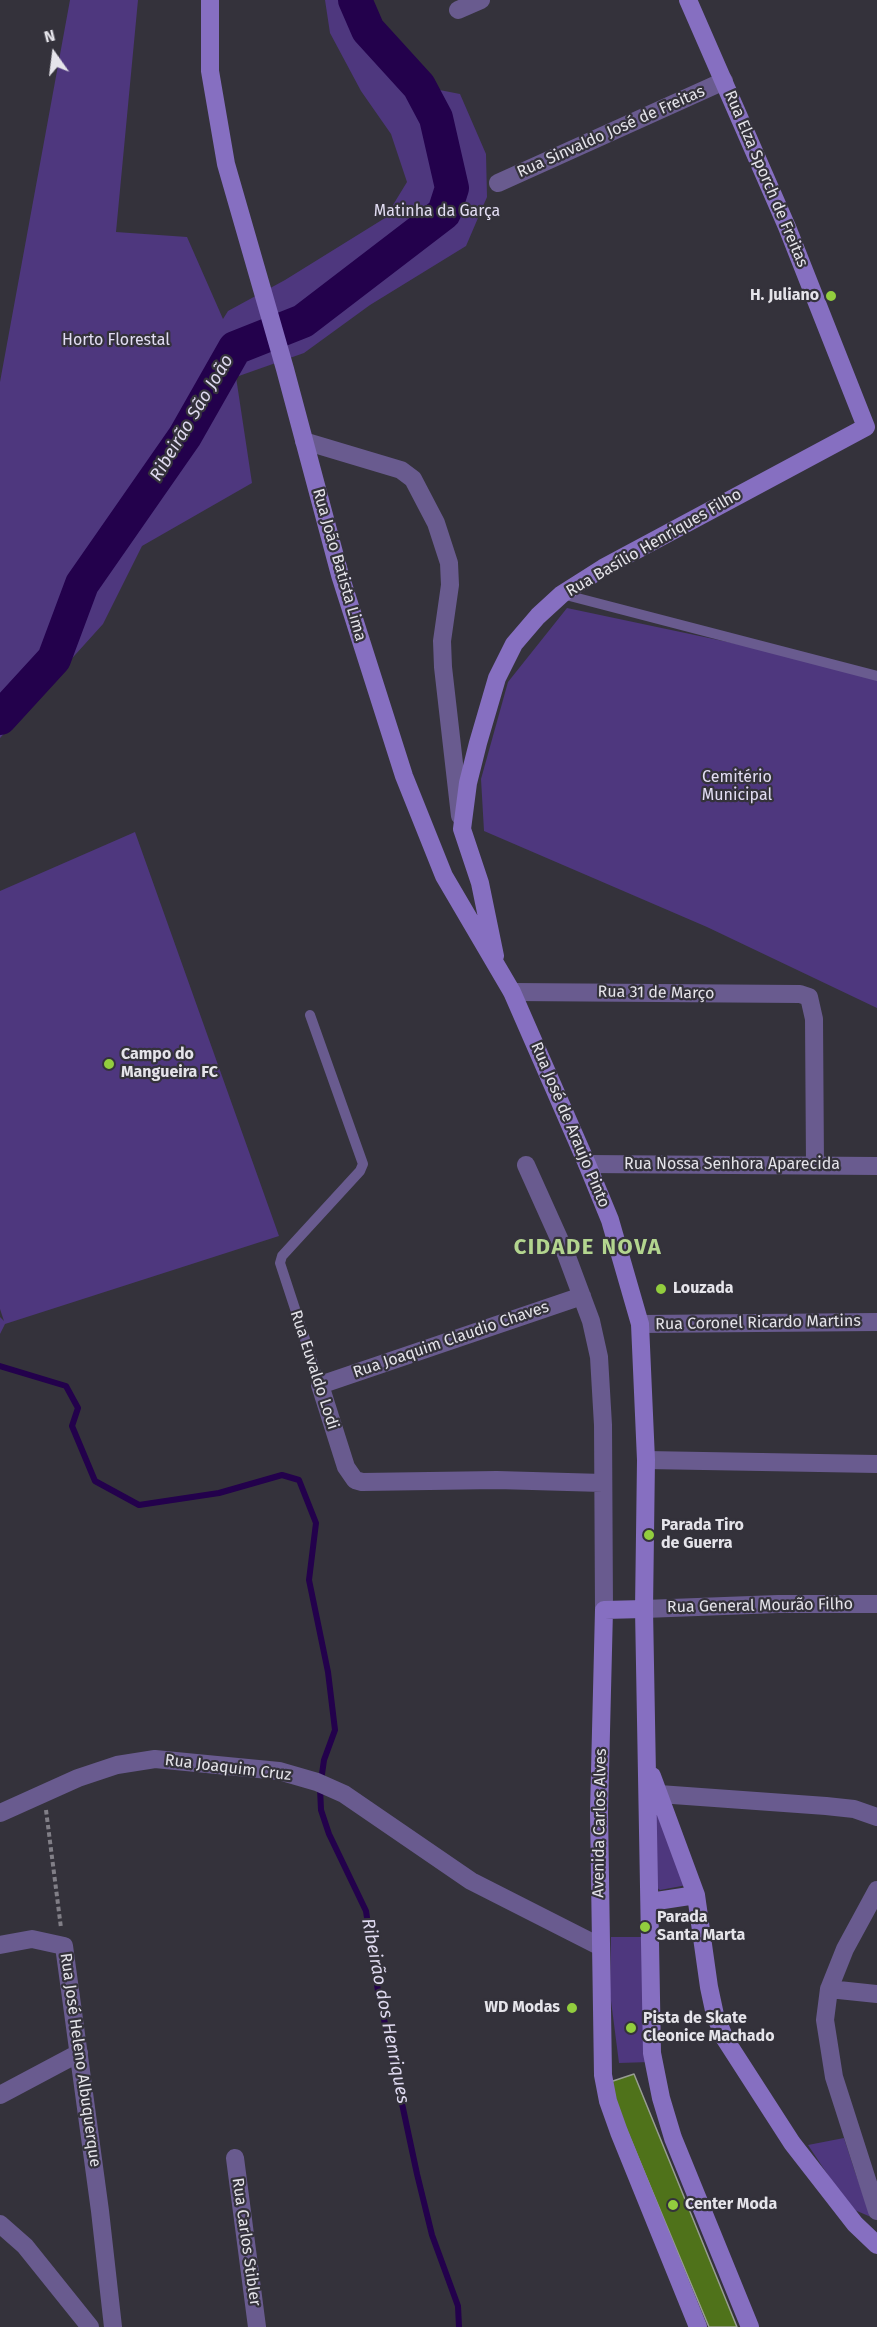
<!DOCTYPE html>
<html>
<head>
<meta charset="utf-8">
<style>
  body { margin:0 }
  #map { position:relative; width:877px; height:2327px; overflow:hidden; background:#34323b; font-family:"Fira Sans",sans-serif }
  canvas { display:block }
  .north { position:absolute; left:24px; top:24px; width:60px; height:60px; -webkit-text-stroke:4px #34323b; paint-order:stroke; rotate:346deg; font-size:16px; font-weight:700; line-height:24px; text-align:center; color:#e5e4ea }
  .north::after { content:''; display:block; margin:auto; width:21px; height:27px; background:#e5e4ea; clip-path:polygon(50% 0,100% 100%,50% 72%,0 100%) }
</style>
</head>
<body>
<div id="map">
<canvas width="877" height="2327"></canvas>
<div class="north">N</div>
</div>
<script>
const g = document.querySelector('canvas').getContext('2d');
g.lineJoin = 'round';
function paint(path, color) {
  g.fillStyle = color;
  g.fill(path, 'evenodd');
}
function poly(rows) {
  const path = new Path2D();
  for (const r of rows) {
    path.moveTo(r[0], r[1]);
    for (let i = 2; i < r.length; i += 2) path.lineTo(r[i], r[i + 1]);
  }
  return path;
}
function strokePath(path, color, width, dash) {
  g.strokeStyle = color;
  g.lineWidth = width;
  g.lineCap = dash ? 'butt' : 'round';
  g.setLineDash(dash || []);
  g.stroke(path);
}
function write(font, color, halo, rows, align = 'center') {
  g.font = font + ' "Fira Sans",sans-serif';
  g.lineWidth = 4.5;
  g.setLineDash([]);
  g.textBaseline = 'middle';
  g.strokeStyle = halo;
  g.fillStyle = color;
  for (const [text, x, y, turn = 0] of rows) {
    g.save();
    g.translate(x, y);
    g.rotate((+turn || 0) * Math.PI / 180);
    g.textAlign = isNaN(turn) ? turn : align;
    if (halo) g.strokeText(text, 0, 0);
    g.fillText(text, 0, 0);
    g.restore();
  }
}
const green = poly([
  [70,0,138,0,116,232,187,237,223,319,228,311,285,280,385,218,407,182,391,134,361,91,330,33,325,0,361,0,368,30,419,86,460,94,486,154,487,197,466,246,370,305,304,353,236,377,252,483,142,546,103,624,0,738,0,382],
  [567,608,761,649,877,679,877,1008,707,927,484,831,481,779,508,682],
  [135,832,279,1236,5,1324,0,1334,0,1317,4,1321,0,1309,0,891],
  [655,1802,687,1885,660,1890,656,1887],
  [611,1937,643,1937,650,2062,619,2063,610,1993],
  [844,2138,855,2172,871,2217,850,2208,808,2145]
]);
const stream = poly([
  [0,1366,66,1386,78,1408,72,1426,95,1481,139,1505,219,1493,282,1475,299,1480,316,1523,309,1580,328,1672,335,1730,324,1760,320,1788,321,1810,329,1834,366,1911,378,1991,417,2174,432,2235,458,2306,459,2327]
]);
const river = poly([
  [0,718,54,659,82,584,185,436,235,348,303,321,444,213,452,188,436,118,419,86,368,30,355,0]
]);
const building = poly([
  [634,2074,737,2327,709,2327,607,2083,634,2074]
]);
const path = poly([
  [46,1810,61,1928]
]);
const lane = poly([
  [562,594,877,676],
  [310,1015,363,1164,360,1171,282,1256,280,1263,320,1385]
]);
const street = poly([
  [458,10,481,0],
  [498,183,724,81],
  [304,441,401,470,413,479,436,523,449,563,450,585,442,641,443,667,460,816],
  [512,992,800,994,809,997,814,1019,815,1165],
  [587,1164,877,1166],
  [526,1165,566,1254,591,1321,599,1357,603,1425,604,1610],
  [582,1296,320,1385,346,1467,355,1480,362,1482,497,1480,603,1483],
  [640,1324,877,1322],
  [646,1460,877,1464],
  [644,1609,778,1604,877,1604],
  [659,1794,826,1806,854,1809,877,1817],
  [0,1813,78,1778,117,1765,155,1759,279,1771,317,1782,344,1794,471,1881,599,1946],
  [877,1890,845,1949,829,1989,825,2020,834,2077,877,2211],
  [0,1945,32,1939,64,1946,100,2211,113,2327],
  [829,1989,877,1994],
  [0,2095,79,2053],
  [235,2158,257,2327],
  [0,2224,25,2246,90,2327]
]);
const secondary = poly([
  [210,0,210,71,226,164,285,369,340,575,404,776,444,876,512,992,587,1164,610,1220,640,1324,646,1460,644,1609,652,2053,661,2098,673,2138,750,2327],
  [495,956,480,883,462,829,468,783,478,743,497,678,514,644,538,616,562,594,603,568,866,427,787,227,688,0],
  [644,1609,604,1610,599,1812,603,2075,608,2101,619,2132,698,2327],
  [652,1776,696,1895],
  [650,1902,696,1895,709,1987,715,2015,725,2039,792,2143,855,2224,877,2245]
]);
const markers = [
  [831,296,6,"#92cd3e"],
  [109,1064,6,"#92cd3e"],
  [661,1289,6,"#92cd3e"],
  [649,1535,6,"#92cd3e"],
  [645,1927,6,"#92cd3e"],
  [572,2008,6,"#92cd3e"],
  [631,2028,6,"#92cd3e"],
  [673,2205,6,"#92cd3e"]
];
const streetNames = [
  ["Rua Sinvaldo José de Freitas",611,132,-24],
  ["Rua Elza Sporch de Freitas",766,179,67],
  ["Rua Basílio Henriques Filho",654,543,-30],
  ["Rua João Batista Lima",339,565,74],
  ["Rua 31 de Março",656,993,1],
  ["Rua José de Araujo Pinto",570,1125,67],
  ["Rua Nossa Senhora Aparecida",732,1165],
  ["Rua Coronel Ricardo Martins",758,1323,-1],
  ["Rua Joaquim Claudio Chaves",451,1340,-19],
  ["Rua Euvaldo Lodi",314,1370,72],
  ["Rua General Mourão Filho",760,1606,-1],
  ["Rua Joaquim Cruz",228,1768,7],
  ["Avenida Carlos Alves",600,1823,-89],
  ["Rua José Heleno Albuquerque",80,2060,82],
  ["Rua Carlos Stibler",246,2242,82]
];
const parkNames = [
  ["Matinha da Garça",437,212],
  ["Horto Florestal",116,341],
  ["Cemitério",737,778],
  ["Municipal",737,796]
];
const poiNames = [
  ["H. Juliano",819,296,"right"],
  ["Campo do",121,1055],
  ["Mangueira FC",121,1073],
  ["Louzada",673,1289],
  ["Parada Tiro",661,1526],
  ["de Guerra",661,1544],
  ["Parada",657,1918],
  ["Santa Marta",657,1936],
  ["WD Modas",560,2008,"right"],
  ["Pista de Skate",643,2019],
  ["Cleonice Machado",643,2037],
  ["Center Moda",685,2205]
];
const waterNames = [
  ["Ribeirão São João",192,418,-59],
  ["Ribeirão dos Henriques",385,2011,79]
];
const districtNames = [
  ["CIDADE NOVA",588,1248]
];
paint(green, '#4e377e');
strokePath(stream, '#23014c', 6);
strokePath(river, '#23014c', 34);
paint(building, '#4f721a');
strokePath(building, '#989d93', 1.5);
strokePath(path, '#817f87', 4, [4.5, 3]);
strokePath(lane, '#695b8f', 10);
strokePath(street, '#695b8f', 18);
strokePath(secondary, '#866fc1', 18);
for (const [x, y, r, color] of markers) {
  const dot = new Path2D();
  dot.arc(x, y, r, 0, 2 * Math.PI);
  g.fillStyle = color;
  g.fill(dot);
  strokePath(dot, '#34323b', 2);
}
write('16px', '#e5e4ea', '#34323b', streetNames);
write('16px', '#e2ddf3', '#34323b', parkNames);
write('bold 16px', '#e5e4ea', '#34323b', poiNames, 'left');
write('italic 18px', '#ded9ef', '#34323b', waterNames);
g.letterSpacing = '1.5px';
write('bold 22px', '#b3d58f', '#34323b', districtNames);
g.letterSpacing = '0px';
</script>
</body>
</html>
